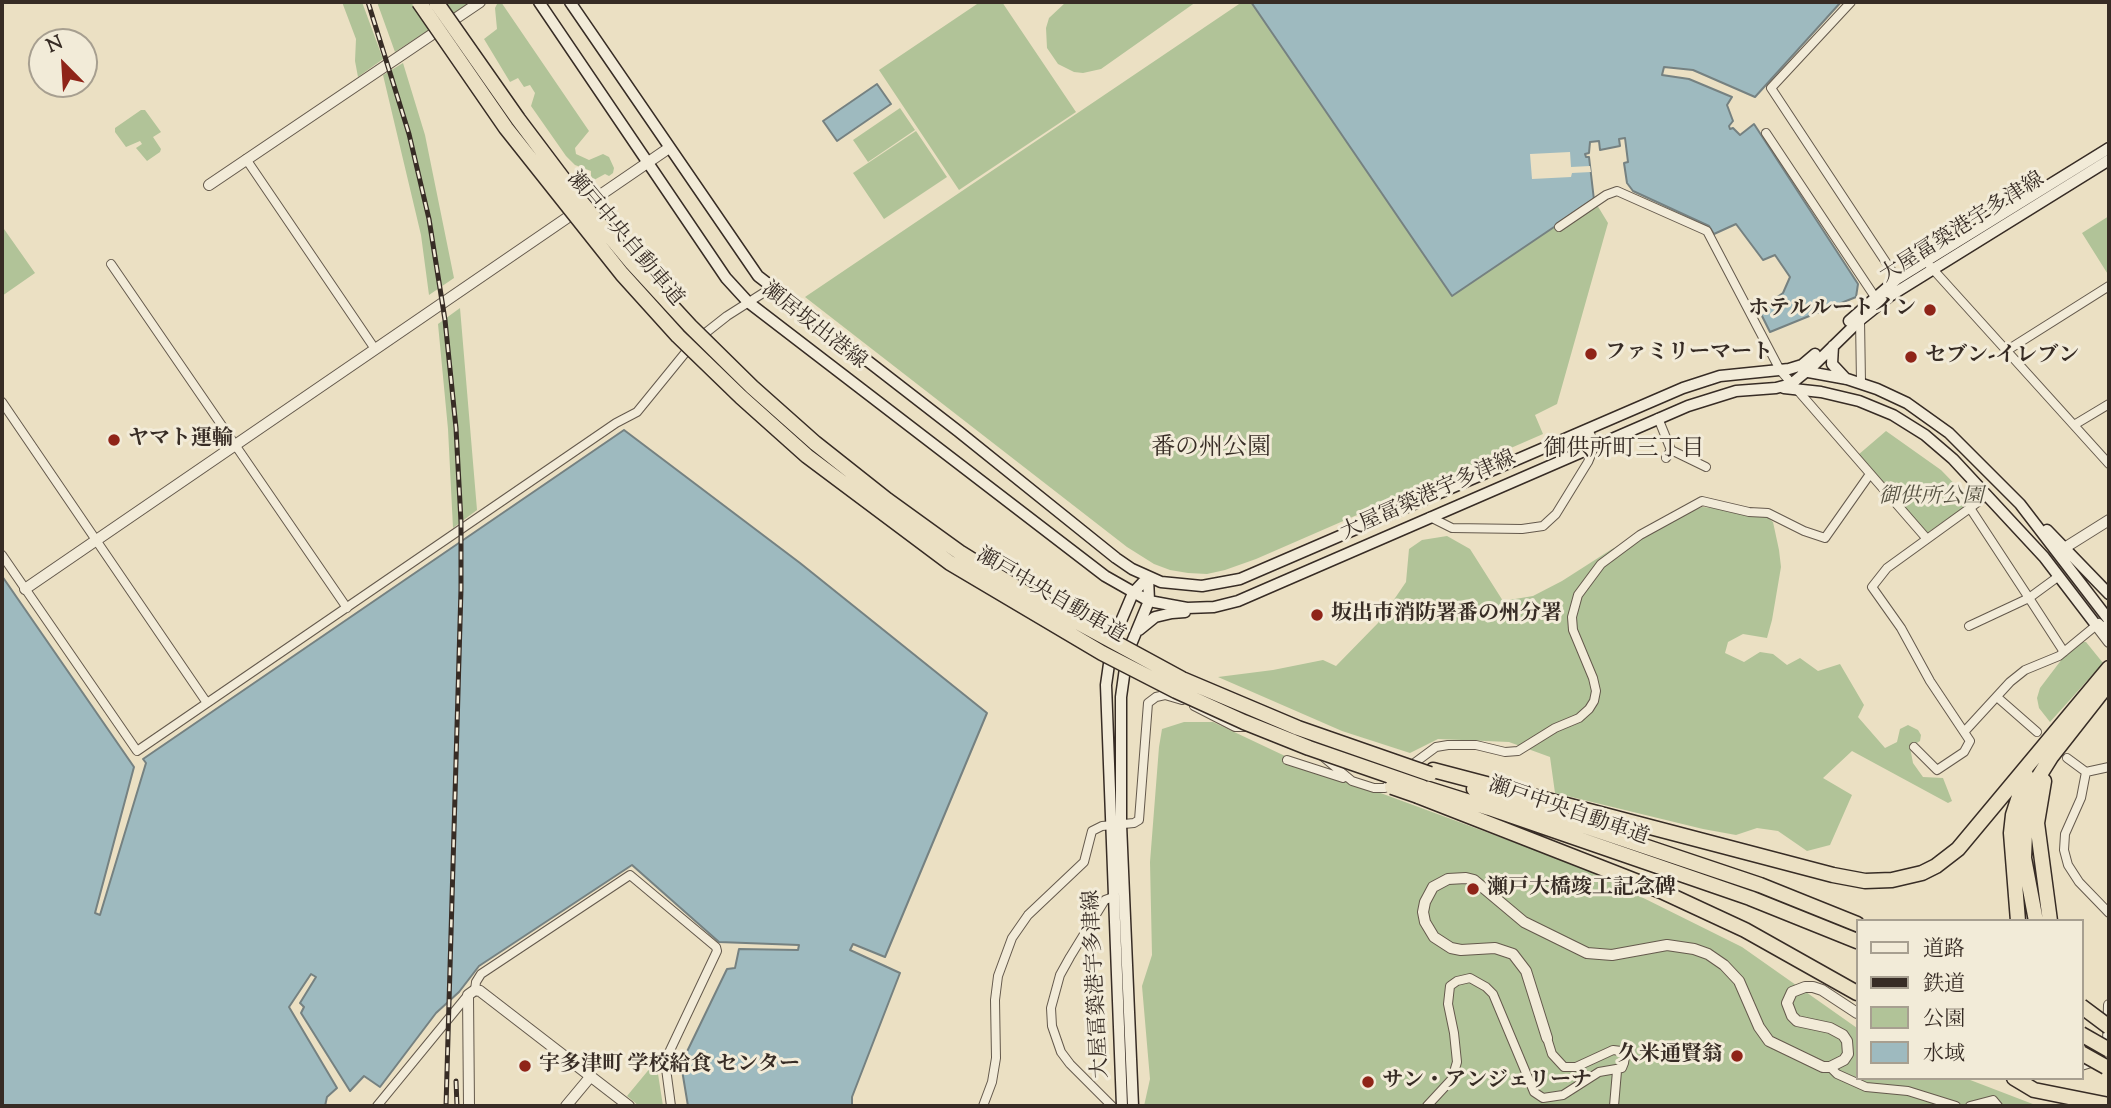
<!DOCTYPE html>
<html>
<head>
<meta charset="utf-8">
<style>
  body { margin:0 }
  #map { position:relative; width:2111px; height:1108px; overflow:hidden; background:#ebe0c3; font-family:"Sorts Mill Goudy","Noto Serif JP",serif }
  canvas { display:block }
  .frame { position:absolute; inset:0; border:4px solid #372c25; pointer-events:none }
  .legend { position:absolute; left:1856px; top:919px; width:228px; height:161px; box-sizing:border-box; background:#f2ebd8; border:2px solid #a79f90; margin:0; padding:9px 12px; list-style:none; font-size:21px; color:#372c25 }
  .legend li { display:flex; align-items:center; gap:14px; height:35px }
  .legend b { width:35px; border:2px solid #a79f90 }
  .north { position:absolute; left:28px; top:28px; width:70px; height:70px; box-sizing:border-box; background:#f2ebd8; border:2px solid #a79f90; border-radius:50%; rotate:336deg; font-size:19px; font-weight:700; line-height:28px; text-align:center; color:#372c25 }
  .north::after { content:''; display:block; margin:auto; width:24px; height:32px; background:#8f2418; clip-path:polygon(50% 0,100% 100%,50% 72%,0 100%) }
</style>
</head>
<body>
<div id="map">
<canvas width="2111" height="1108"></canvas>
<div class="frame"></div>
<ul class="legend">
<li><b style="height:9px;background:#f2ebd8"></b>道路</li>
<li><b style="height:9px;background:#372c25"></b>鉄道</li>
<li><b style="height:19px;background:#b1c398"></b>公園</li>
<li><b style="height:19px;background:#9ebabf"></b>水域</li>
</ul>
<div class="north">N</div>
</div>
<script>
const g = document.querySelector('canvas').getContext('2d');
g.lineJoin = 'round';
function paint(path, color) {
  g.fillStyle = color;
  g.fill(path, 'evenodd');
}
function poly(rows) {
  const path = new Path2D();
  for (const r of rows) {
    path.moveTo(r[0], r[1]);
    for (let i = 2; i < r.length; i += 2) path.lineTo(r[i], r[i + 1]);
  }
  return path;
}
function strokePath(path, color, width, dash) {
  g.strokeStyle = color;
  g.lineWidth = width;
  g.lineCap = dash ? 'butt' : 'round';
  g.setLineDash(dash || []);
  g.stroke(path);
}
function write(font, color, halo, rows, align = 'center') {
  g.font = font + ' "Sorts Mill Goudy","Noto Serif JP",serif';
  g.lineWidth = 6;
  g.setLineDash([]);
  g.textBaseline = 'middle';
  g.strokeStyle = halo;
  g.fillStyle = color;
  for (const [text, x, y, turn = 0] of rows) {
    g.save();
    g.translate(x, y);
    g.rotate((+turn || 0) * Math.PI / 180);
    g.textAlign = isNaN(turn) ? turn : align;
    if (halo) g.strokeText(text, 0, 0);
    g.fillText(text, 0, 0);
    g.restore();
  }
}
const green = poly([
  [342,2,362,2,383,59,358,77,355,61,356,39],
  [377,2,471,2,395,52],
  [498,2,501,2,589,131,575,148,576,154,589,160,603,154,609,157,614,168,613,173,609,176,605,174,594,180,591,176,591,171,575,165,566,156,531,106,535,93,530,85,524,87,518,78,510,82,484,39,497,29,495,8],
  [980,2,1002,2,1076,112,959,190,879,70],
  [1066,2,1196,2,1101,69,1083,73,1074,72,1058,64,1047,48,1046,28,1049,18],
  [1242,2,1251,2,1452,296,1594,200,1608,223,1557,404,1535,415,1543,434,1256,559,1225,570,1207,574,1188,573,1170,570,1154,564,1127,547,805,297],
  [403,63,425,135,454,278,429,295,421,235,383,75],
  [900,108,915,130,868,162,853,140],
  [141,110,145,110,161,132,153,137,161,149,160,152,147,161,136,148,142,144,140,141,126,147,115,132,115,128],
  [916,131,947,177,884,219,853,173],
  [2109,216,2109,276,2082,233],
  [4,229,35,273,2,296,2,230],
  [460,308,477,510,453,528,448,429,438,324],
  [1886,431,1941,470,1972,502,1927,533,1858,455],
  [1702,507,1761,512,1773,522,1779,550,1781,567,1772,620,1767,638,1743,634,1728,642,1725,653,1744,662,1760,652,1773,654,1787,665,1800,658,1818,671,1840,664,1864,705,1858,717,1885,748,1897,742,1900,729,1908,725,1918,730,1921,735,1920,741,1910,747,1913,763,1923,777,1943,778,1952,801,1948,803,1852,751,1823,778,1852,795,1830,845,1807,851,1778,831,1757,828,1736,835,1703,829,1555,793,1550,757,1509,742,1438,739,1410,753,1342,731,1218,677,1273,670,1323,660,1336,666,1378,623,1406,582,1409,549,1422,540,1447,536,1470,549,1503,601,1533,596,1562,581,1612,549],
  [2081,642,2086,642,2103,663,2050,722,2039,708,2037,698,2040,688,2062,659],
  [1184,722,1213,722,1302,764,1581,867,1742,947,1857,1028,1857,1078,1965,1078,2038,1106,1144,1106,1150,1079,1142,986,1152,955,1150,862,1159,747,1162,729],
  [656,1061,663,1106,639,1106,627,1096]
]);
const water = poly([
  [1251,2,1841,2,1755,97,1693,70,1664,67,1662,75,1689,79,1732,97,1727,105,1733,121,1729,126,1730,129,1733,128,1740,135,1754,124,1858,284,1856,297,1770,332,1759,310,1783,293,1790,277,1775,255,1763,260,1736,224,1714,234,1709,226,1633,191,1627,183,1624,163,1628,162,1625,138,1619,139,1620,146,1600,150,1599,141,1590,142,1589,153,1585,154,1586,157,1589,157,1594,200,1452,296,1251,2],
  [877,84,891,104,837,141,823,121,877,84],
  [624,430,800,563,987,713,885,957,853,944,850,950,900,973,852,1097,852,1106,688,1106,681,1064,727,969,735,968,739,949,798,950,799,945,719,942,632,865,479,966,459,992,436,1013,380,1087,364,1076,350,1091,301,1013,304,1007,300,1003,316,977,311,974,289,1007,337,1088,327,1097,325,1106,2,1106,2,576,134,767,95,913,100,915,146,763,143,759,624,430]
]);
const pier = poly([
  [1570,152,1571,167,1590,166,1591,172,1572,173,1571,177,1532,179,1530,154]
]);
const minor = poly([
  [1851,2,1771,88,1897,279],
  [1766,133,1875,297],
  [246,159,375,349],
  [1559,227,1606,195,1617,191,1707,231,1780,370,1927,539],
  [111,264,347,608],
  [1930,266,2109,464],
  [1860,319,1861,383],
  [2006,351,2109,286],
  [2,402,207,703],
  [1658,418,1671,450,1666,458],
  [2074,425,2109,404],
  [1671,450,1706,467],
  [1970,508,1987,495],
  [1430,517,1452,528,1522,529,1543,526,1556,514,1588,462,1595,445,1588,429],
  [2,555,137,751,616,423,637,412,694,342,727,316,771,288],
  [1969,626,2029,598,2064,652],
  [1997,697,2037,732],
  [1194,706,1235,727,1249,727],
  [1965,731,2010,682,2025,670,2059,656,2099,623],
  [1914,747,1937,770,1964,752,1970,741,1930,681,1901,628,1872,587,1887,568,1970,508,2029,598,2059,576],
  [1322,756,1352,781,1374,788,1385,788,1391,782],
  [2067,758,2086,772,2109,767],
  [1287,760,1343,778],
  [1409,767,1436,747,1448,745,1476,745,1505,752,1518,751,1555,728,1579,718,1589,709,1594,701,1596,691,1593,678,1573,630,1572,617,1578,595,1601,564,1640,535,1702,501,1749,512,1768,513,1804,531,1825,538,1870,474],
  [2086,772,2081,798,2065,834,2064,850,2068,865,2079,882,2109,913],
  [475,990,476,982,481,974,630,875,716,947,717,951,665,1061,671,1106],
  [1830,1067,1837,1074,1866,1087,1908,1091,1956,1106],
  [377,1106,468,995],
  [983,1106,992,1082,996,1058,995,1000,998,976,1012,938,1028,915,1084,862,1092,831,1102,826,1134,823,1139,820,1148,703,1156,697,1165,695,1182,700],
  [1112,1106,1070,1064,1061,1052,1052,1026,1051,1008,1060,975,1070,957,1105,900,1113,897],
  [1427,1106,1452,1079,1457,1062,1454,1033,1448,1004,1450,986,1457,981,1470,978,1486,987,1493,994,1534,1092,1543,1098,1563,1095,1599,1072,1622,1068,1624,1063,1625,1056,1621,1051,1613,1050,1576,1067,1564,1067,1552,1054,1547,1038],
  [1614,1106,1617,1071],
  [1970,1106,1993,1100,1998,1106]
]);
const tertiary = poly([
  [209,185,480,2],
  [2058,552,2109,520],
  [25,589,669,148],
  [2096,625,2109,642],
  [1547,1038,1526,971,1513,954,1495,948,1461,950,1451,948,1434,937,1425,922,1423,912,1425,902,1433,887,1448,879,1466,878,1474,880,1524,922,1587,953,1612,955,1667,945,1694,949,1708,954,1724,965,1739,981,1759,1027,1769,1041,1823,1067,1830,1067,1844,1060,1848,1054,1847,1041,1843,1035,1830,1028,1797,1021,1792,1016,1787,1003,1792,992,1805,987,1813,987,1822,990,1857,1013],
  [2081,1065,2094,1061,2104,1051,2108,1043,2109,1005],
  [469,1106,468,995,475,990,480,991,629,1106],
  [566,1106,591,1076]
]);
const secondary = poly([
  [539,2,726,278,748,302,1105,576,1149,601,1187,608,1214,607,1238,601,1688,406,1736,391,1776,388,1791,384,1813,366,1860,320,1890,296,2109,160],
  [570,2,758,276,958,431,1116,558,1132,569,1161,582,1202,586,1240,579,1683,388,1720,376,1789,369,1802,365,1815,354],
  [1849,321,1897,279,2109,148],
  [1833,346,1832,364,1846,379],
  [1803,371,1847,379,1877,389,1907,403,1949,433,2020,504,2109,620],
  [1784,388,1821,392,1859,401,1893,415,1925,435,1953,459,2044,557,2096,625,2109,628],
  [2047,530,2109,594],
  [1139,630,1155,617,1172,613,1185,612],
  [1122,1106,1106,685,1111,650,1116,633,1133,593,1148,577],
  [1133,1106,1121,824,1121,697,1127,654,1149,601,1148,577]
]);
const motorway = poly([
  [1433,770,1833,875,1865,881,1892,880,1922,873,1936,866,1958,849,2109,668],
  [2044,781,2037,823,2050,921],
  [1422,787,1489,808,1750,898,1857,941],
  [1474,789,1760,885,1857,924],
  [1418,796,1661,891,1745,930,1857,993],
  [2018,921,2011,833,2013,815,2026,775],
  [2036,921,2024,858,2026,808,2036,781,2051,757,2109,683],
  [2014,1078,2034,1090,2109,1105]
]);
const rail = poly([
  [368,2,409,134,429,219,445,320,456,428,461,522,461,589,446,1106],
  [456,1081,457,1106]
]);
const motorwayBridge = poly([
  [419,2,506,128,622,274,678,336,741,397,807,456,950,563,1102,653,1176,691,1244,722,1309,748,1422,787],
  [436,2,518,119,573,192,632,263,690,326,752,387,815,443,887,500,959,552,1033,598,1182,679,1298,728,1430,774],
  [1392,787,1418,796],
  [2081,1006,2109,1027],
  [2081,1034,2109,1050],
  [2081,1053,2106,1067]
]);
const markers = [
  [1930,310,7,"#8f2418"],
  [1591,354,7,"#8f2418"],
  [1911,357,7,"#8f2418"],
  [114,440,7,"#8f2418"],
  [1317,615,7,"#8f2418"],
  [1473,889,7,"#8f2418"],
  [1737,1056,7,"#8f2418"],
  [525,1066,7,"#8f2418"],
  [1368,1082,7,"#8f2418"]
];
const streetNames = [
  ["大屋冨築港宇多津線",1963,229,-32],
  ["瀬戸中央自動車道",624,240,50],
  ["瀬居坂出港線",813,327,38],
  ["大屋冨築港宇多津線",1429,497,-24],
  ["瀬戸中央自動車道",1050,597,30],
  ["瀬戸中央自動車道",1568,813,19],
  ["大屋冨築港宇多津線",1098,984,-93]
];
const poiNames = [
  ["ホテルルートイン",1916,310,"right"],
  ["ファミリーマート",1605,354],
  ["セブン-イレブン",1925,357],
  ["ヤマト運輸",128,440],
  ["坂出市消防署番の州分署",1331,615],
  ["瀬戸大橋竣工記念碑",1487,889],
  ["久米通賢翁",1723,1056,"right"],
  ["宇多津町 学校給食 センター",539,1066],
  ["サン・アンジェリーナ",1382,1082]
];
const parkNames = [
  ["御供所公園",1931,498]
];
const neighbourhoodNames = [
  ["御供所町三丁目",1624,451]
];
const quarterNames = [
  ["番の州公園",1211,450]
];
paint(green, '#b1c398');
paint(water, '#9ebabf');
strokePath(water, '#758181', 2);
paint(pier, '#ebe0c3');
strokePath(minor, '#64594c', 10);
strokePath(tertiary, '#64594c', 12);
strokePath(secondary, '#372c25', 13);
strokePath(motorway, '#372c25', 17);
strokePath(minor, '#f2ebd8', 8);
strokePath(tertiary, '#f2ebd8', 10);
strokePath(secondary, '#f2ebd8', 10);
strokePath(motorway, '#ebe0c3', 14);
strokePath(rail, '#372c25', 5);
strokePath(rail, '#f2ebd8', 2.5, [8]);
strokePath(motorwayBridge, '#372c25', 17, []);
strokePath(motorwayBridge, '#ebe0c3', 14);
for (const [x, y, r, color] of markers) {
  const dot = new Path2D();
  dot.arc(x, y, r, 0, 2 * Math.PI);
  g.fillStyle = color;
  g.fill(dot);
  strokePath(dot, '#f2ebd8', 2.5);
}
write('21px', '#372c25', '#f2ebd8', streetNames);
write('bold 21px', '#372c25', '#f2ebd8', poiNames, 'left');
write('italic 21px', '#565242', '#f2ebd8', parkNames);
write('23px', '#372c25', '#f2ebd8', neighbourhoodNames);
write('24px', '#372c25', '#f2ebd8', quarterNames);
</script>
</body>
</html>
